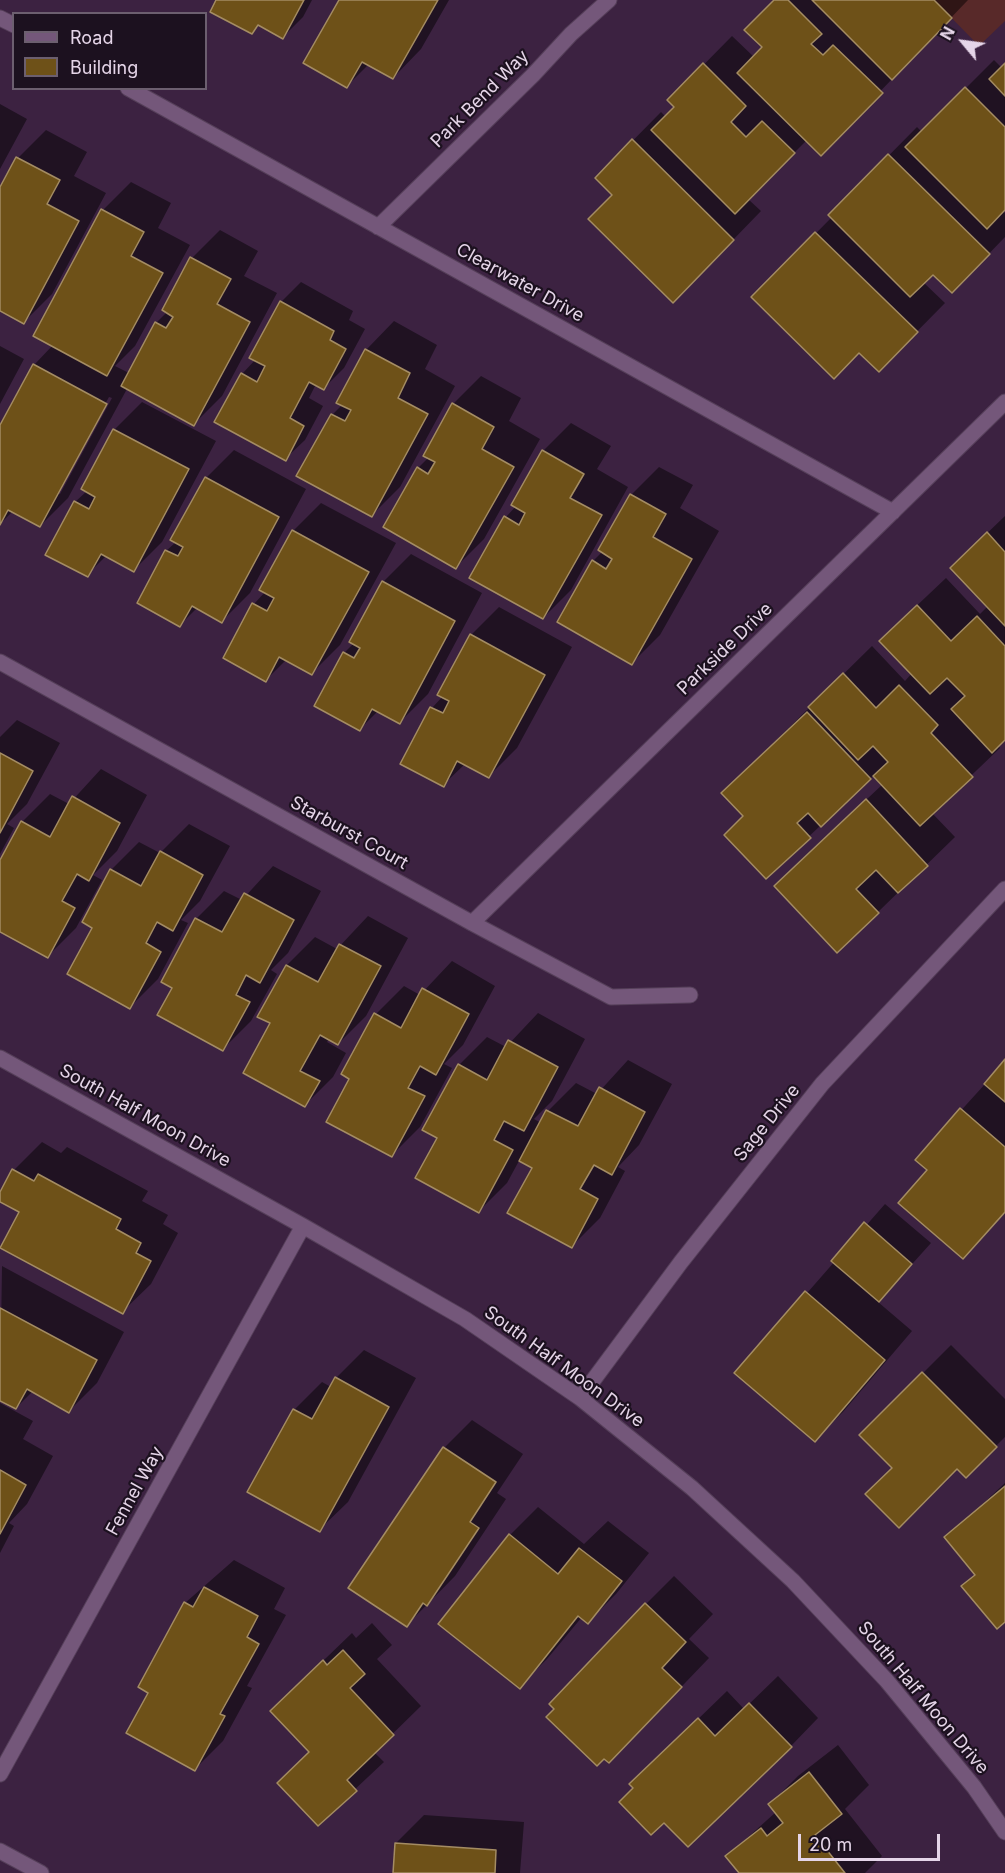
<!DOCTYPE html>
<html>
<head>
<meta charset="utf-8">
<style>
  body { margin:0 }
  #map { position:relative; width:1005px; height:1873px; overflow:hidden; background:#3c2241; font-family:Inter,sans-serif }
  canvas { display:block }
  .legend { position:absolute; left:12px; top:12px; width:195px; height:78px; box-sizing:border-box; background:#1c111f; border:2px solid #6c5f6f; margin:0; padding:8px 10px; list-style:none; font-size:18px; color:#e5d5e8 }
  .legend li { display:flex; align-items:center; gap:12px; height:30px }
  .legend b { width:30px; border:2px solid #6c5f6f }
  .north { position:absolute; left:933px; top:12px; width:60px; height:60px; -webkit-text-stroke:4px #1c111f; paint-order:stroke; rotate:299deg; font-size:16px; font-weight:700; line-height:24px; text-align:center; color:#e5d5e8 }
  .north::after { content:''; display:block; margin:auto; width:21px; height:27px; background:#e5d5e8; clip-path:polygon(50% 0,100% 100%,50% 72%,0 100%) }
  .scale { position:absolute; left:798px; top:1834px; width:142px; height:27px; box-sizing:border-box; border:3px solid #e5d5e8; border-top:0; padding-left:8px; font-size:18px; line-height:21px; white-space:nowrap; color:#e5d5e8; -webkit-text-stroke:4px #1c111f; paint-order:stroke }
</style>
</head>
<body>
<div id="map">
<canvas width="1005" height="1873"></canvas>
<ul class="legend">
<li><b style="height:8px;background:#74577a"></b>Road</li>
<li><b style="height:16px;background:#6e5118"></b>Building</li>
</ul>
<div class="north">N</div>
<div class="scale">20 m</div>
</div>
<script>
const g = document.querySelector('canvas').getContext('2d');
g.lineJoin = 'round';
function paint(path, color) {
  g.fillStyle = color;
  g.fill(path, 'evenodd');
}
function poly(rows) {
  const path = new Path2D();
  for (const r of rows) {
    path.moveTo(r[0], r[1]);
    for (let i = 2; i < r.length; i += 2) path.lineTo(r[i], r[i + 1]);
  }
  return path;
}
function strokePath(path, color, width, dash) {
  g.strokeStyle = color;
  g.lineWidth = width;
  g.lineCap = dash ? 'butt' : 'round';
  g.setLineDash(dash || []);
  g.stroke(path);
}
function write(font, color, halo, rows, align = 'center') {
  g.font = font + ' Inter,sans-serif';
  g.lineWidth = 4.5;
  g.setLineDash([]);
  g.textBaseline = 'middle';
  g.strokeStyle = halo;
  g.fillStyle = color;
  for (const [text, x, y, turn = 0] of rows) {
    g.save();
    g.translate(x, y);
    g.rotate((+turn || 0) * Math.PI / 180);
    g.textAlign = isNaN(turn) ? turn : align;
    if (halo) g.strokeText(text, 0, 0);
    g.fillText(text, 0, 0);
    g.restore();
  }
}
const green = poly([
  [934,0,1005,0,1005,21,979,46]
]);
const shadow = poly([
  [218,0,312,0,303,17,283,37,260,24,252,33],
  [340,0,449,0,421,49,393,78,369,64,347,86],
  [776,0,968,0,821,153,807,140,748,199,761,211,701,273,597,177,661,112,666,117,676,107,669,100,732,36,754,57,764,47],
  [994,60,1002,68,1005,65,1005,208,1003,211,1005,213,1005,237,980,263,933,273,923,282,945,303,879,370,860,351,753,297,832,217,830,215,917,127,922,132],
  [0,104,27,119,0,169],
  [46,130,87,152,74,176,106,193,52,294,24,322,0,309,0,190,18,158],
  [131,182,171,203,158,228,190,245,135,346,115,366,129,373,156,323,167,312,164,310,192,258,220,230,258,251,244,276,277,293,222,396,194,424,128,387,68,498,40,526,13,511,0,524,0,428,34,365,53,345,103,210],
  [109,397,112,398,60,494,56,494],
  [301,282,353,311,349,320,365,329,344,368,324,388,316,384,309,398,323,406,305,440,285,459,242,374,256,359,281,302],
  [394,321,437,345,425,369,455,386,400,487,372,515,332,415,343,404,338,402,366,350],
  [0,346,24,359,0,404],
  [481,376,521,398,509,421,540,439,484,539,456,567,418,468,429,457,453,404],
  [142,402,216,441,162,542,134,570,107,555,87,575,75,502,87,491,83,488,114,430],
  [571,423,611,446,597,469,628,487,571,590,543,618,471,577,506,517,516,506,543,451],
  [234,450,306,489,250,593,222,621,197,608,180,625,166,551,176,542,206,478],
  [659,467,693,485,680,508,719,531,660,635,632,663,593,561,603,551,631,495],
  [321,503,396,543,340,645,312,673,287,659,266,680,225,657,254,604,265,592,293,531],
  [1005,516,1005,738,998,745,1000,748,932,813,955,837,878,912,804,858,883,784,874,775,766,877,745,816,751,765,872,646,905,681,912,673,909,613,946,578,980,614,988,606,980,540],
  [411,554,482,593,428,694,400,722,378,711,360,729,344,653,354,643,383,582],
  [499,607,572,647,517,748,489,776,465,764,443,785,402,763,432,708,443,696,471,635],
  [17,720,60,743,27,804,7,824,14,828,0,854,0,737],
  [101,769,147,795,117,851,93,875,102,880,76,928,48,956,0,931,0,863,22,822,50,794,69,804],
  [189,824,230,846,200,901,181,920,188,923,158,979,130,1007,94,927,111,870,139,842,160,853],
  [273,866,321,891,288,953,271,970,277,974,251,1021,223,1049,174,988,196,919,224,891,242,900],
  [368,916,408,938,366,1016,338,1044,329,1039,327,1042,346,1053,333,1077,305,1105,272,1022,259,1016,287,965,315,937,337,949],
  [452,961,495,986,463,1045,444,1064,452,1068,420,1127,392,1155,351,1078,343,1074,376,1014,404,986,420,995],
  [538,1013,585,1039,552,1101,534,1119,541,1123,548,1111,576,1083,597,1094,628,1060,672,1084,639,1145,618,1167,625,1171,600,1218,572,1246,534,1167,520,1159,507,1183,479,1211,439,1138,459,1065,487,1037,506,1047],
  [1005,1062,1005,1213,963,1257,930,1170,917,1159],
  [42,1142,61,1153,67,1147,148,1191,142,1201,168,1215,163,1224,178,1233,151,1284,122,1312,21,1211,0,1200,0,1195,14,1170],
  [885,1204,931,1243,878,1302,912,1331,843,1412,815,1440,737,1373],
  [2,1266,124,1332,97,1383,69,1411,33,1391,16,1408,0,1399],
  [951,1345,1005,1399,1005,1437,966,1476,957,1467,894,1468,861,1435],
  [364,1350,416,1378,348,1502,319,1530,294,1410,322,1382,331,1387,336,1378],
  [0,1403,33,1421,23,1439,53,1456,27,1504,9,1523,14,1526,0,1553],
  [472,1420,523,1454,497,1493,506,1499,455,1576,407,1625,444,1448],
  [1005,1483,1005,1620,963,1586,976,1574,946,1538],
  [538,1507,584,1544,608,1521,649,1553,616,1594,588,1622,582,1617,547,1659,519,1687,510,1535],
  [234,1560,285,1588,274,1609,286,1615,247,1686,252,1688,223,1741,195,1769,150,1692,185,1603],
  [674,1576,713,1614,689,1639,709,1658,637,1733,646,1604],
  [372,1623,392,1645,377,1659,421,1706,374,1752,384,1762,318,1824,300,1683,352,1633,356,1638],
  [778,1676,818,1718,791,1746,635,1788,660,1756,727,1691,744,1709],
  [838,1745,869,1785,845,1809,882,1856,865,1873,741,1873,727,1856,776,1812,770,1804,798,1776],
  [424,1815,524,1822,520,1873,394,1873,396,1843]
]);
const building = poly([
  [216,0,304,0,283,39,258,25,252,34,210,12,216,0],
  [339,0,438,0,393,79,362,62,347,88,303,63,339,0],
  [774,0,788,0,822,34,811,44,823,55,833,45,883,93,821,156,737,73,762,47,744,30,774,0],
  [812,0,934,0,952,18,892,80,812,0],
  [703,63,746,106,731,122,746,137,762,121,795,153,735,214,651,130,674,107,667,100,703,63],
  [1005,63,1005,96,989,79,1005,63],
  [965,87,1005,127,1005,210,987,229,905,147,965,87],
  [632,139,734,240,673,303,588,219,612,195,595,178,632,139],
  [888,154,990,254,952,293,933,275,910,297,828,215,888,154],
  [16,157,60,180,47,204,79,221,24,324,0,311,0,187,16,157],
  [101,209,144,232,131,256,163,273,107,376,33,336,101,209],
  [815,232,918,332,879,372,859,353,834,379,751,297,815,232],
  [190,257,231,279,217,304,250,322,194,426,121,386,155,322,166,328,173,317,162,310,190,257],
  [280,301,334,331,330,340,346,349,324,390,309,382,290,418,304,426,286,461,214,422,241,373,257,382,265,366,249,358,280,301],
  [365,349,410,373,398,398,428,414,372,517,296,476,331,414,345,421,351,410,336,403,365,349],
  [33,364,107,404,40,527,8,510,0,525,0,425,33,364],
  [452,403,494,427,482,449,514,467,456,569,383,527,417,467,428,474,435,462,423,456,452,403],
  [113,429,189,469,134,572,101,554,88,577,45,555,74,501,89,509,95,497,81,489,113,429],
  [542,450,584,474,570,498,602,515,543,619,469,578,504,516,519,525,525,513,511,505,542,450],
  [205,477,279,517,222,623,192,606,180,627,137,603,165,550,178,556,183,547,170,540,205,477],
  [630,494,666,514,653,537,692,559,632,665,557,622,592,560,606,569,612,559,598,550,630,494],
  [292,530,369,572,312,675,279,657,266,682,223,658,252,603,267,611,274,598,259,590,292,530],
  [987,532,1005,552,1005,626,950,568,987,532],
  [382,581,455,621,400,724,372,709,360,731,314,706,343,652,354,658,360,648,349,642,382,581],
  [917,605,951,641,977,616,1005,646,1005,740,992,753,951,709,965,696,947,678,930,694,879,641,917,605],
  [470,634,545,675,489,778,457,761,444,787,400,764,430,707,443,713,449,701,437,695,470,634],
  [843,673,876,708,899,685,938,725,931,733,973,777,920,826,873,776,888,762,873,746,858,760,808,707,843,673],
  [807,712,871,779,821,827,808,813,797,823,811,838,766,879,724,835,743,816,721,793,807,712],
  [0,753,33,771,0,833,0,753],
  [72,796,120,823,89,881,77,874,62,901,75,908,48,958,0,932,0,860,21,821,50,837,72,796],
  [866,799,928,866,898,893,876,870,856,889,879,913,837,953,774,886,866,799],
  [160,851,203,875,173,931,157,922,146,943,161,952,130,1009,67,974,92,928,82,922,110,869,141,886,160,851],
  [244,893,294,920,260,983,246,975,236,995,250,1002,223,1051,157,1015,172,988,161,982,195,918,222,932,244,893],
  [339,944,381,966,338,1045,320,1035,300,1071,320,1081,305,1107,243,1073,270,1023,257,1017,286,965,318,982,339,944],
  [422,988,469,1014,436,1075,420,1066,408,1088,425,1096,392,1157,326,1122,349,1079,341,1074,374,1013,401,1028,422,988],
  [508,1040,558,1067,524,1131,504,1121,494,1140,513,1150,479,1213,415,1178,437,1138,422,1130,458,1064,487,1080,508,1040],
  [1005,1059,1005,1102,984,1084,1005,1059],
  [599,1087,645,1112,612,1175,594,1165,580,1189,598,1199,572,1248,507,1213,532,1168,519,1161,546,1110,578,1126,599,1087],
  [960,1108,1005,1147,1005,1212,963,1259,898,1203,927,1170,915,1160,960,1108],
  [12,1169,34,1181,38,1174,121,1219,116,1229,141,1243,136,1253,151,1261,123,1314,0,1248,19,1212,0,1202,0,1192,12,1169],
  [864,1222,912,1264,879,1302,831,1261,864,1222],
  [805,1291,885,1360,815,1442,734,1373,805,1291],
  [0,1308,97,1360,69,1413,27,1389,16,1409,0,1401,0,1308],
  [922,1372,997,1447,966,1478,957,1469,899,1528,865,1494,892,1468,859,1435,922,1372],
  [335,1377,389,1407,320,1532,247,1492,293,1409,312,1419,335,1377],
  [443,1447,496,1482,470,1522,479,1528,427,1606,423,1603,407,1627,348,1588,443,1447],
  [0,1470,26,1485,0,1534,0,1470],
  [1005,1486,1005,1622,997,1629,961,1586,975,1575,944,1537,1005,1486],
  [509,1534,558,1574,579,1548,622,1581,588,1624,578,1616,520,1689,438,1624,509,1534],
  [204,1587,258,1616,247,1637,259,1644,220,1714,225,1716,195,1771,126,1733,148,1693,138,1687,184,1602,193,1607,204,1587],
  [645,1603,686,1642,662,1668,682,1687,609,1763,604,1759,597,1766,546,1717,554,1709,549,1704,645,1603],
  [343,1650,365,1674,350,1688,394,1735,347,1780,357,1791,318,1826,277,1783,309,1752,270,1711,323,1660,327,1665,343,1650],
  [749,1703,792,1747,688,1847,664,1823,651,1835,619,1802,633,1788,629,1784,698,1718,715,1736,749,1703],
  [809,1772,842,1814,815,1835,845,1873,739,1873,725,1856,761,1828,767,1836,783,1823,768,1804,809,1772],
  [395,1843,496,1850,495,1873,393,1873,395,1843]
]);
const minor = poly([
  [0,18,14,25],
  [128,88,893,512],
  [378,227,533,75,571,34,609,0],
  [0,662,472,923,611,997,690,995],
  [472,923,1005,402],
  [0,1058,303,1226,465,1319,580,1398,692,1488,793,1581,887,1681,974,1787,1005,1832],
  [580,1398,681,1262,822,1084,1005,889],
  [0,1774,303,1226],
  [0,1851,41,1873]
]);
const streetNames = [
  ["Park Bend Way",480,99,-45],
  ["Clearwater Drive",520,283,29],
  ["Parkside Drive",725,649,-44],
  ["Starburst Court",349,833,29],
  ["South Half Moon Drive",145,1116,29],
  ["Sage Drive",767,1123,-51],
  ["South Half Moon Drive",564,1367,36],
  ["Fennel Way",135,1491,-61],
  ["South Half Moon Drive",923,1698,50]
];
paint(green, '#582929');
paint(shadow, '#0007');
paint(building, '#6e5118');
strokePath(building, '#a48c63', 1.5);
strokePath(minor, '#553f59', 17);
strokePath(minor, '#74577a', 15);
write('18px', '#e5d5e8', '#1c111f', streetNames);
</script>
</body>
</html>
